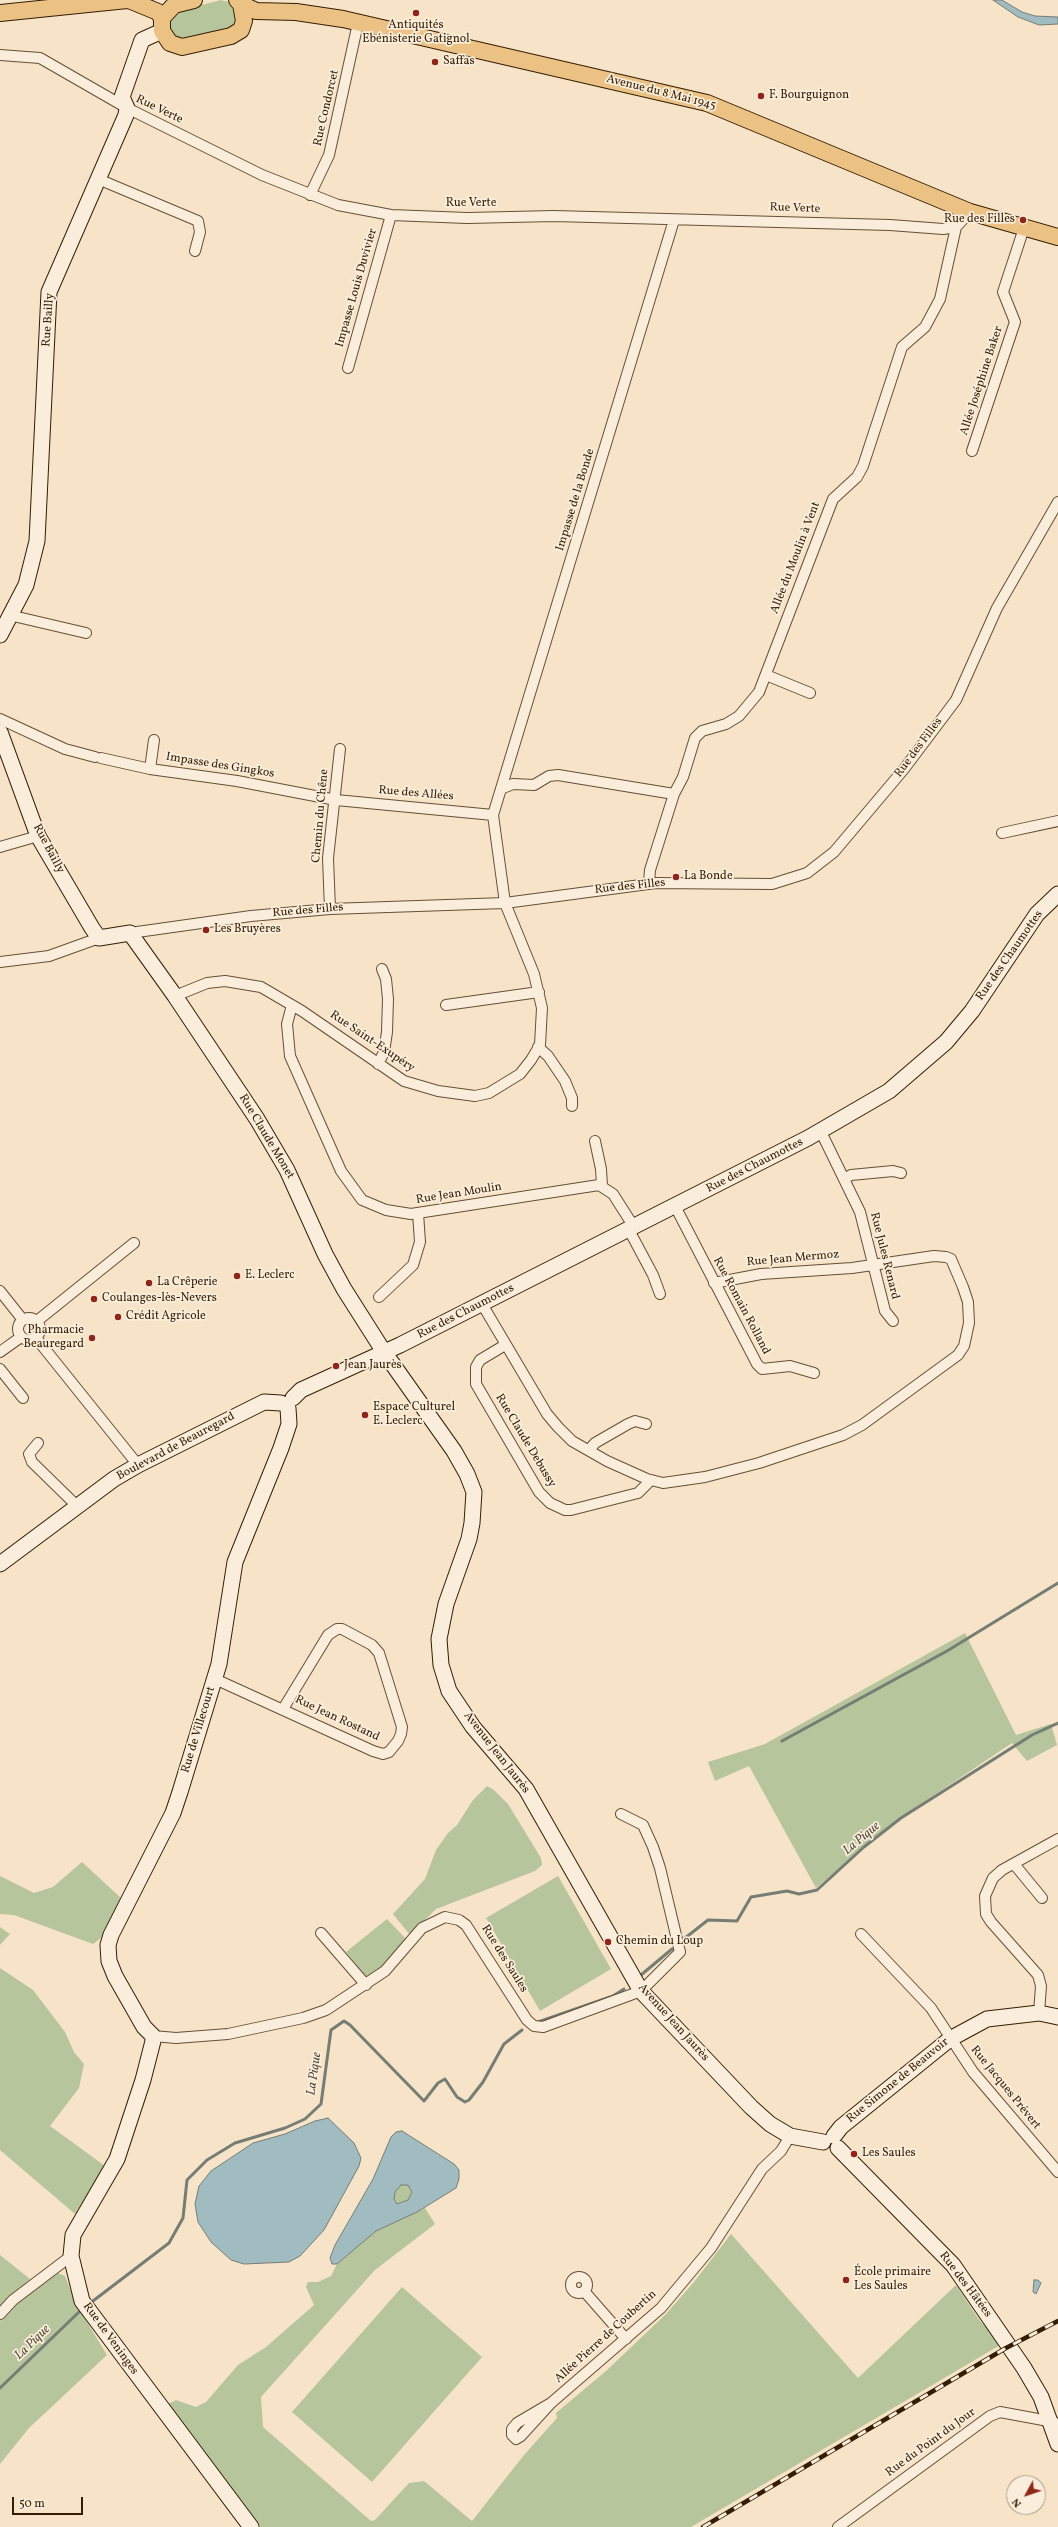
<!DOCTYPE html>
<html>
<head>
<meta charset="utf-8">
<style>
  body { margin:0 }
  #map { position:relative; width:1058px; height:2527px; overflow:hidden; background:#f7e4c8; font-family:Vollkorn,serif }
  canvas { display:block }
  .north { position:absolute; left:1006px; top:2475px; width:40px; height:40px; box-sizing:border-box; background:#faeddb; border:1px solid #aa9a85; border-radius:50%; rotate:230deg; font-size:11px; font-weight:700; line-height:16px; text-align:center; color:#331e03 }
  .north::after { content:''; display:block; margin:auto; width:14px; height:18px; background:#8f2418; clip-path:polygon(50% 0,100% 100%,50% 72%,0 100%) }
  .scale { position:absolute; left:12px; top:2497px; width:71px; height:18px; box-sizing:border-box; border:2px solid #331e03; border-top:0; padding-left:5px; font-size:12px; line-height:14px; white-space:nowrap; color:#331e03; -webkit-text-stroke:3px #faeddb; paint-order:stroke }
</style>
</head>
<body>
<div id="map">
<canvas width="1058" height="2527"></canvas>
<div class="north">N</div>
<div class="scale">50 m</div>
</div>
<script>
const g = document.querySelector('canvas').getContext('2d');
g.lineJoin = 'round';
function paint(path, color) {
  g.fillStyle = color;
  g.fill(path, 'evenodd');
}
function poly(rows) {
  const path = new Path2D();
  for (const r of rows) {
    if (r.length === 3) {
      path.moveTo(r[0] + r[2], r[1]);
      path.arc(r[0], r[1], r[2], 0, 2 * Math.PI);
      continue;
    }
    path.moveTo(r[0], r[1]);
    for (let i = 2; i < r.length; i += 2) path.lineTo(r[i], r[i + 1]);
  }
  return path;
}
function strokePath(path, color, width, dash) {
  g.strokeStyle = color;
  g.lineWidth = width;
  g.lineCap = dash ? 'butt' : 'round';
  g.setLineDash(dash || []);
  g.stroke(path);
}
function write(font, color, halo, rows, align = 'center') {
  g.font = font + ' Vollkorn,serif';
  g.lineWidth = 3.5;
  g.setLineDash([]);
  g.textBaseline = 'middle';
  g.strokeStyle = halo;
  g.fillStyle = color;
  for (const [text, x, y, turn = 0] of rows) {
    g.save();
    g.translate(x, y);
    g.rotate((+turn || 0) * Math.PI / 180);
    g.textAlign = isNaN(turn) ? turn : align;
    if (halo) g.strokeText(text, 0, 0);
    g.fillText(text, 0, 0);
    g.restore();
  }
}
const green = poly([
  [221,0,232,3,238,15,234,27,184,42,176,40,168,29,170,17,178,11],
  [965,1633,1016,1735,1051,1724,1057,1745,1027,1761,1012,1743,897,1820,816,1888,749,1766,715,1781,708,1762,765,1744],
  [487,1786,494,1790,508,1804,541,1858,542,1865,535,1871,436,1909,410,1935,393,1914,425,1879,436,1850,448,1833,457,1825,473,1800],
  [82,1862,121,1898,101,1938,93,1944,14,1915,0,1914,0,1876,34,1893,53,1887],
  [558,1876,611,1969,540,2011,486,1918],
  [387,1919,406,1939,375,1974,368,1979,346,1952],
  [0,1927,10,1934,0,1945],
  [0,1968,33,1990,65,2032,74,2052,84,2064,79,2088,50,2126,105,2166,75,2214,0,2150],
  [401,2185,408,2185,412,2191,408,2200,397,2204,394,2199,395,2192],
  [425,2208,435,2224,375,2270,261,2397,263,2427,371,2521,375,2520,409,2483,424,2481,472,2521,524,2455,557,2418,556,2413,606,2371,665,2315,694,2282,731,2234,858,2378,956,2285,980,2321,1002,2344,691,2527,257,2527,164,2406,176,2400,196,2407,206,2402,238,2365,266,2347,314,2305,306,2287,308,2282,318,2282,331,2276,337,2264,376,2231],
  [0,2255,30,2279,0,2307],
  [58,2273,65,2276,76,2304,107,2355,29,2428,0,2464,0,2321,18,2302],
  [402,2287,482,2357,372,2482,292,2412]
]);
const water = poly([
  [993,0,1002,0,1022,12,1035,16,1058,17,1058,24,1039,25,1018,17,993,0],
  [328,2118,354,2143,361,2158,359,2166,324,2230,300,2256,289,2262,244,2264,231,2260,211,2242,198,2222,195,2204,199,2186,211,2171,253,2143,285,2134,315,2121,328,2118],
  [402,2131,454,2164,459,2170,459,2179,456,2188,417,2212,376,2231,337,2264,332,2264,330,2258,335,2245,373,2179,391,2137,396,2132,402,2131],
  [401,2185,408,2185,412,2192,408,2200,397,2204,394,2199,395,2192,401,2185],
  [1034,2280,1038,2280,1041,2283,1036,2294,1033,2292,1034,2280]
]);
const stream = poly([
  [782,1741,947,1651,1058,1583],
  [680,1942,708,1920,737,1921,751,1897,787,1891,799,1894,817,1890,864,1847,901,1818,1032,1735,1058,1723],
  [641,1975,672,1949],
  [538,2022,613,1996,624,1989],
  [89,2304,169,2243,183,2218,187,2180,207,2160,235,2143,285,2128,305,2119,321,2104,331,2030,344,2021,350,2025,424,2101,438,2083,445,2079,457,2097,465,2102,469,2100,483,2082,504,2044,522,2030],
  [0,2388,79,2312]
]);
const street = poly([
  [0,55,40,58,127,108,262,175,338,205,391,215,467,218,554,216,890,225,943,229,956,227,970,212],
  [98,179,198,221,200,232,195,251],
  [310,195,329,155,358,23],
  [348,368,391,215],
  [972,451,1015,322,1003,292,1024,228],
  [9,615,86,633],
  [766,675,810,693],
  [0,719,65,749,95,757],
  [101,758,150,769,237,781,336,800,493,815],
  [150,769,154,740],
  [503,788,513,784,534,785,549,776,558,775,674,794,650,870,649,883],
  [674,794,683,777,695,738,702,731,726,724,739,716,759,692,833,499,857,477,863,466,902,347,925,327,940,299,956,227],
  [1002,833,1058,821],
  [0,847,38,836],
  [330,909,328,858,340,749],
  [130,933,251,916,330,909,505,903,656,883,772,884,807,873,834,852,904,769,956,700,997,608,1058,502],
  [0,962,49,956,99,938],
  [175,996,207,983,225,981,261,987,302,1011,404,1081,438,1091,475,1096,489,1093,520,1074,531,1060,540,1045,542,1008,534,974,505,903,493,815,674,220],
  [292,1005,287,1024,290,1056,341,1171,362,1200,386,1210,411,1214,599,1185,613,1194,634,1227],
  [446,1005,539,992],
  [538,1047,548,1056,565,1081,572,1098,572,1106],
  [378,1064,384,1052,387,1032,388,999,386,979,382,969],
  [821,1132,860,1212,885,1311,893,1321],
  [595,1141,601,1169,602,1186],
  [844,1179,851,1175,893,1171,901,1173],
  [675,1206,757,1364,762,1369,790,1366,814,1373],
  [629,1230,653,1275,660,1294],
  [0,1291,23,1320],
  [379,1297,413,1265,420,1242,418,1213],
  [482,1304,547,1414,558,1427,572,1441,607,1461,647,1479,663,1483,705,1477,759,1463,843,1435,862,1425,958,1355,964,1346,969,1323,968,1302,963,1287,951,1259,946,1257,934,1256,852,1268,761,1274,714,1283],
  [29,1329,11],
  [37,1321,134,1243],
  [36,1338,138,1465],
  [505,1345,480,1360,476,1367,476,1384,539,1492,550,1503,565,1510,571,1510,638,1493,651,1480],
  [0,1352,21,1337],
  [0,1369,23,1398],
  [38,1443,29,1454,32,1462,77,1506],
  [589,1450,595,1443,628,1424,635,1421,646,1424],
  [215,1679,373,1751,383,1754,389,1752,398,1741,401,1734,402,1727,379,1653,372,1645,342,1629,337,1629,328,1635,283,1709],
  [1014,1864,1042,1898],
  [321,1933,366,1985],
  [861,1934,931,2008,973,2072,1058,2172],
  [1039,2013,1041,1986,1038,1975,991,1922,986,1914,985,1896,993,1878,1002,1870,1058,1839],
  [153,2036,176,2038,228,2034,303,2018,326,2010,385,1971,422,1928,445,1917,459,1920,466,1925,527,2020,534,2026,543,2027,641,1991,680,1952,660,1868,653,1847,643,1825,621,1814],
  [579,2285,8],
  [584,2291,626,2339],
  [0,2314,13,2300,71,2256],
  [551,2403,521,2436,516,2439,512,2435,512,2429,517,2423,551,2403,661,2308,711,2248,762,2169,781,2151,790,2136],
  [838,2527,990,2416,1000,2412,1054,2422]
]);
const secondary = poly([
  [0,635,26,585,37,541,49,292,126,115,127,108,122,97,142,40,162,31],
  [0,732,38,836,92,928,99,938,130,933,175,996,257,1119,287,1170,325,1254,344,1289,384,1352,454,1451,467,1474,474,1492,472,1523,469,1539,446,1604,439,1639,441,1665,449,1691,473,1727,526,1789,641,1991,751,2107,770,2124,790,2136,823,2142],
  [293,1398,301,1390,400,1345,808,1138,889,1091,946,1042,972,1011,1037,914,1058,894],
  [0,1564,114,1479,138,1465,264,1402,281,1403],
  [834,2136,841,2127,950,2039,987,2019,1039,2013,1058,2017],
  [838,2148,953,2265,1024,2368,1041,2397,1058,2444],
  [251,2527,82,2301,71,2256,73,2235,117,2159,143,2080,153,2041,153,2036,144,2027,115,1976,109,1961,108,1945,111,1935,173,1813,180,1792,219,1664,235,1562,281,1448,289,1424,288,1408]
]);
const primary = poly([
  [129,0,158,12,162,18],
  [194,0,174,5,162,18,162,31,170,43,182,47,231,36,241,30,244,21,241,4,237,0],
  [241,4,256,11,296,12,343,19,707,103,970,212,1058,237],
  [0,13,127,0]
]);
const rail = poly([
  [703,2527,1006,2348,1058,2321]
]);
const markers = [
  [416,13,4,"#8f2418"],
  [435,62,4,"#8f2418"],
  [761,96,4,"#8f2418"],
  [1023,220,4,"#8f2418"],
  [676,877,4,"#8f2418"],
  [206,930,4,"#8f2418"],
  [237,1276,4,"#8f2418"],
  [149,1283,4,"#8f2418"],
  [94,1299,4,"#8f2418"],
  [118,1317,4,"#8f2418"],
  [92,1338,4,"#8f2418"],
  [336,1366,4,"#8f2418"],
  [365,1415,4,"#8f2418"],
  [608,1942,4,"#8f2418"],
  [854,2154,4,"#8f2418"],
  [846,2280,4,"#8f2418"]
];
const poiNames = [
  ["Antiquités",416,26,"center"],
  ["Ebénisterie Gatignol",416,40,"center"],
  ["Saffas",443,62],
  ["F. Bourguignon",769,96],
  ["Rue des Filles",1015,220,"right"],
  ["La Bonde",684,877],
  ["Les Bruyères",214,930],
  ["E. Leclerc",245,1276],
  ["La Crêperie",157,1283],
  ["Coulanges-lès-Nevers",102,1299],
  ["Crédit Agricole",126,1317],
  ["Pharmacie",84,1331,"right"],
  ["Beauregard",84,1345,"right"],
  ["Jean Jaurès",344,1366],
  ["Espace Culturel",373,1408],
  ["E. Leclerc",373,1422],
  ["Chemin du Loup",616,1942],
  ["Les Saules",862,2154],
  ["École primaire",854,2273],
  ["Les Saules",854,2287]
];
const streetNames = [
  ["Avenue du 8 Mai 1945",661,93,14],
  ["Rue Condorcet",327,108,-77],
  ["Rue Verte",159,110,26],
  ["Rue Verte",471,204],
  ["Rue Verte",795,209,2],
  ["Impasse Louis Duvivier",357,288,-74],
  ["Rue Bailly",49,320,-86],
  ["Allée Joséphine Baker",982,381,-72],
  ["Impasse de la Bonde",576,500,-73],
  ["Allée du Moulin à Vent",796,558,-69],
  ["Rue des Filles",919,748,-53],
  ["Impasse des Gingkos",220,766,9],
  ["Rue des Allées",416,794,5],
  ["Chemin du Chêne",321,816,-85],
  ["Rue Bailly",48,849,62],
  ["Rue des Filles",630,887,-6],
  ["Rue des Filles",308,911,-5],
  ["Rue des Chaumottes",1010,956,-55],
  ["Rue Saint-Exupéry",372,1042,34],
  ["Rue Claude Monet",266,1137,59],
  ["Rue des Chaumottes",755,1166,-27],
  ["Rue Jean Moulin",459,1194,-9],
  ["Rue Jules Renard",884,1256,76],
  ["Rue Jean Mermoz",793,1259,-5],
  ["Rue Romain Rolland",741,1306,62],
  ["Rue des Chaumottes",466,1312,-27],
  ["Rue Claude Debussy",525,1441,59],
  ["Boulevard de Beauregard",176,1447,-28],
  ["Rue Jean Rostand",337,1719,25],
  ["Rue de Villecourt",199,1730,-73],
  ["Avenue Jean Jaurès",496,1753,52],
  ["Rue des Saules",504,1959,58],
  ["Avenue Jean Jaurès",673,2023,48],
  ["Rue Simone de Beauvoir",898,2081,-39],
  ["Rue Jacques Prévert",1005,2088,51],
  ["Rue des Hâtées",965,2285,53],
  ["Allée Pierre de Coubertin",606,2337,-42],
  ["Rue de Veninges",110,2339,54],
  ["Rue du Point du Jour",931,2443,-36]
];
const waterNames = [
  ["La Pique",862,1839,-40],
  ["La Pique",315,2074,-82],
  ["La Pique",33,2343,-44]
];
paint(green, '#b6c59b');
paint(water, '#a1bcc0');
strokePath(water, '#757d74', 1);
strokePath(stream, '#757d74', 3);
strokePath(street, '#645034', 12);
strokePath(secondary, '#331e03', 17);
strokePath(primary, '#331e03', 18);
strokePath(street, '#faeddb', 10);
strokePath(secondary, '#faeddb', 15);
strokePath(primary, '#ecc284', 16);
strokePath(rail, '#331e03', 4.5);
strokePath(rail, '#faeddb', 3, [9]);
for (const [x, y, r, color] of markers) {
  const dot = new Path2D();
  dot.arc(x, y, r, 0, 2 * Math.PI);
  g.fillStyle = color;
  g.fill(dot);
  strokePath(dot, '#faeddb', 1.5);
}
write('12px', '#331e03', '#faeddb', poiNames, 'left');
write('12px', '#331e03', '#faeddb', streetNames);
write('italic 13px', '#544d3c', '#faeddb', waterNames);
</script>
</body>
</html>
